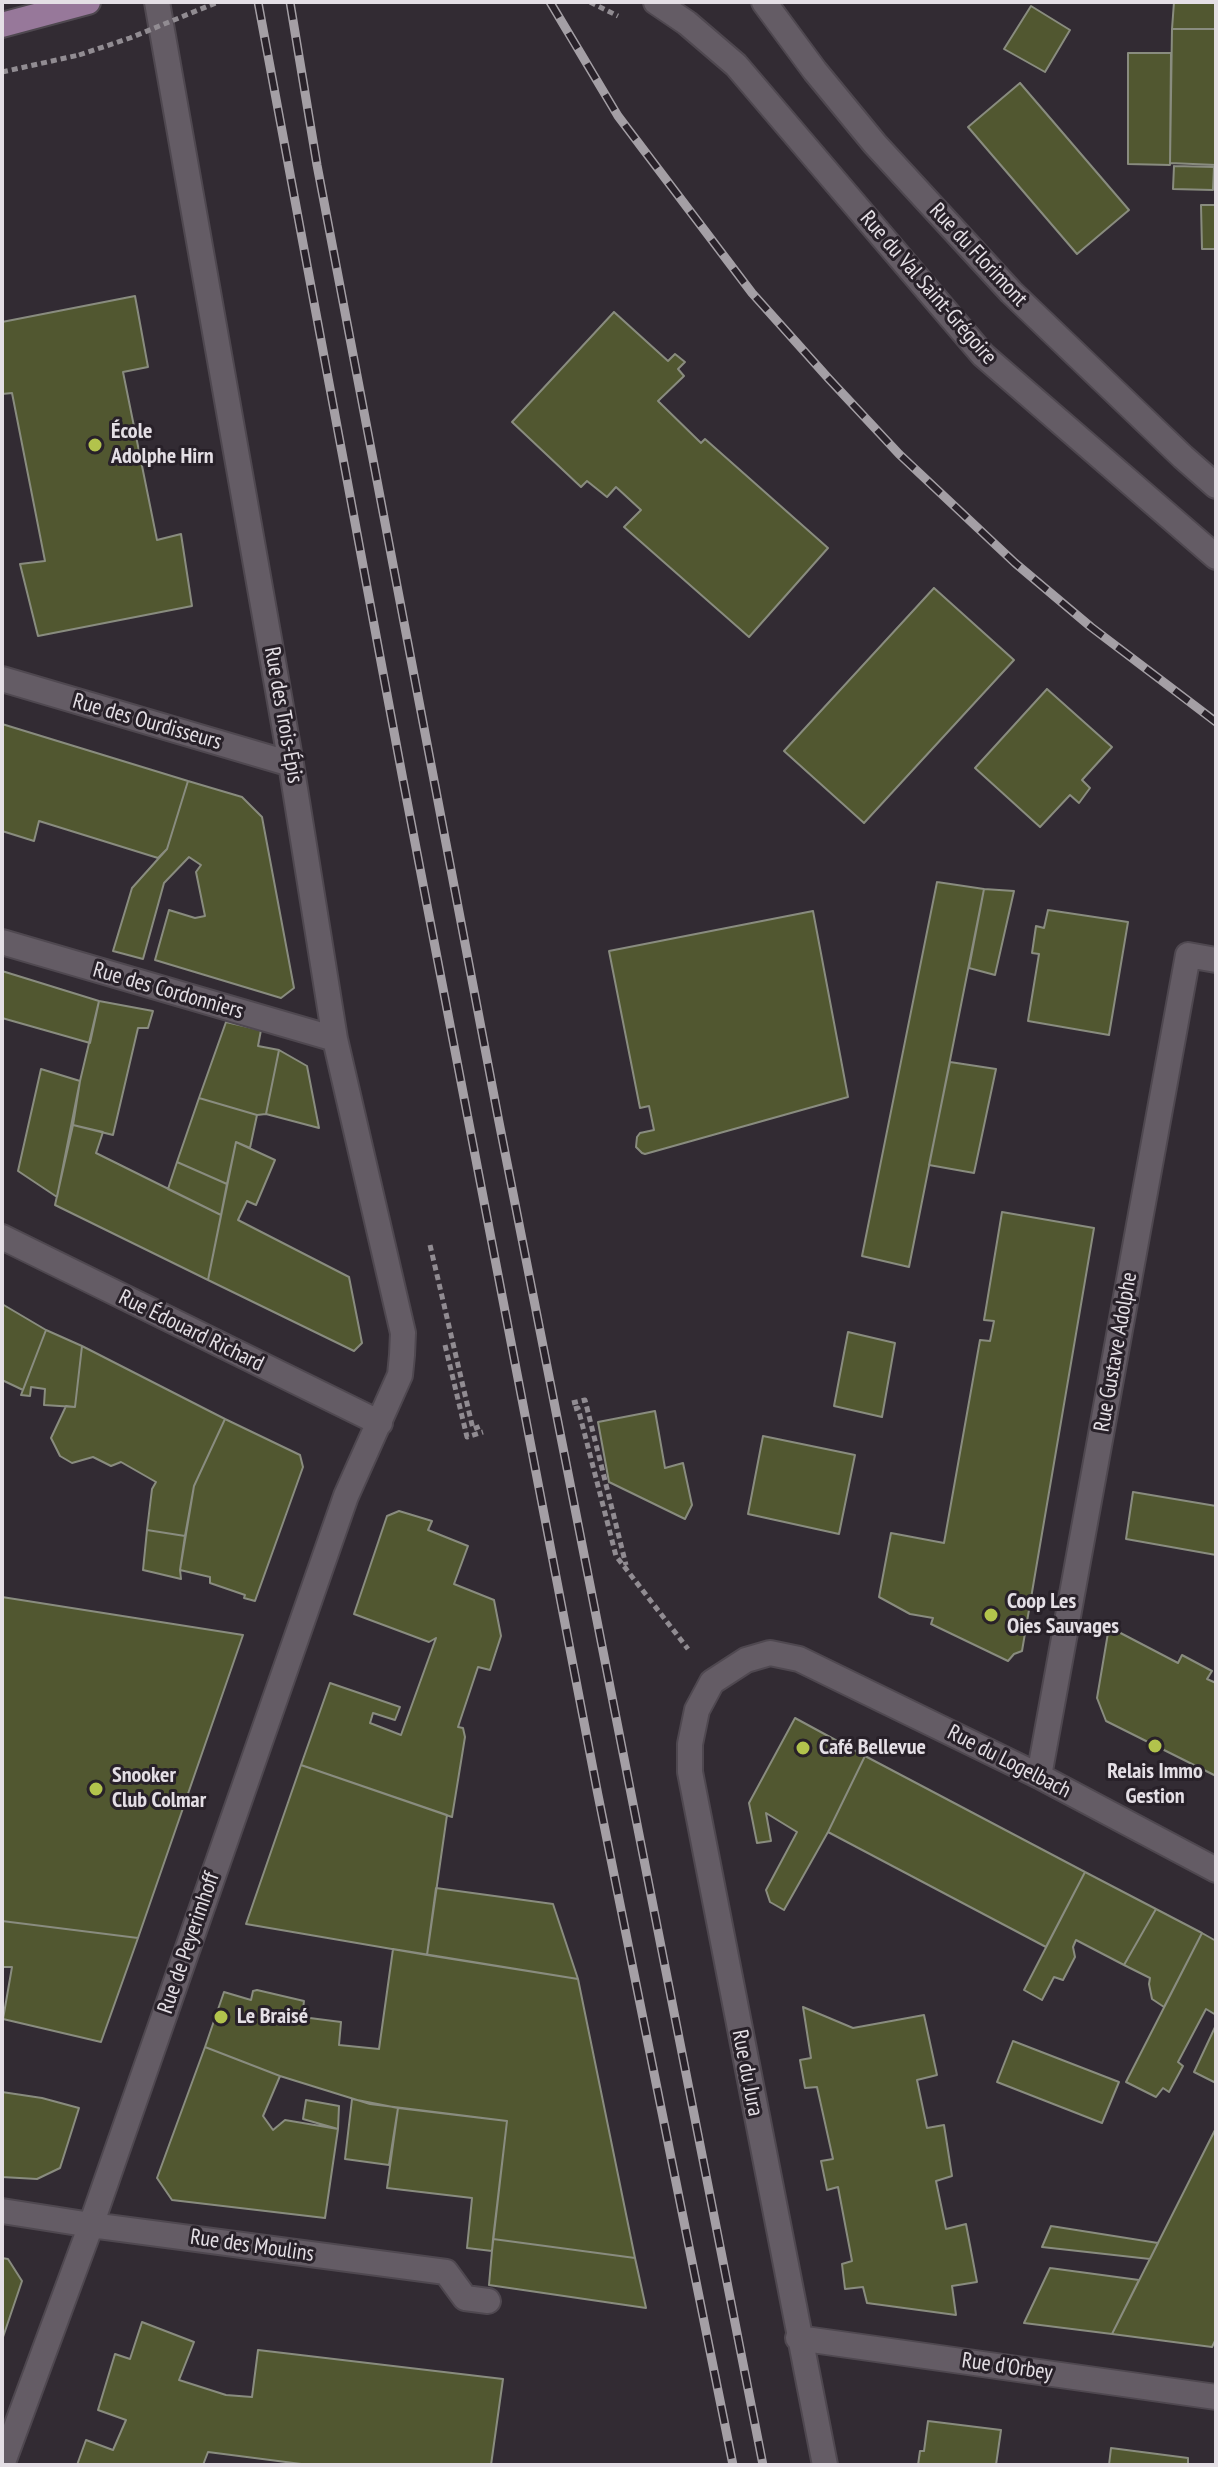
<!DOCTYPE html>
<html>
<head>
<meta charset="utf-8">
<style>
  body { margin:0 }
  #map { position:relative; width:1218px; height:2467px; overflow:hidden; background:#322b33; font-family:"PT Sans Narrow",sans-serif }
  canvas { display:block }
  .frame { position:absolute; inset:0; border:4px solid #e4dfe5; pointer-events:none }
</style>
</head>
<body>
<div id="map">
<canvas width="1218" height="2467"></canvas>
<div class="frame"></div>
</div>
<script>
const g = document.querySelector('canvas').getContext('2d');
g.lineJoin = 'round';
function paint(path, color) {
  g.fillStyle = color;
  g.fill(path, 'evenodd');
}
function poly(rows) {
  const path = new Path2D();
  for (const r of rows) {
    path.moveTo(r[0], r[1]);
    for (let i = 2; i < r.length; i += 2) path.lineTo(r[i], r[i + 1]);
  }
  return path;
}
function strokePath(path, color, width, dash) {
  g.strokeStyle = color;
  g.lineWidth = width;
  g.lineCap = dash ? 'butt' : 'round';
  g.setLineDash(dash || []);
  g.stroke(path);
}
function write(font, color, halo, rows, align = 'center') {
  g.font = font + ' "PT Sans Narrow",sans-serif';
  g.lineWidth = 6;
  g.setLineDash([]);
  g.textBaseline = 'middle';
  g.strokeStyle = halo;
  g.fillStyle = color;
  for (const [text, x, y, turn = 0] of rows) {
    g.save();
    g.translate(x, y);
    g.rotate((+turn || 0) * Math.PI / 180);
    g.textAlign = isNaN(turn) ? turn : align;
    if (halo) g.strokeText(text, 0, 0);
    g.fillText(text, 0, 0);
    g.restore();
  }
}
const building = poly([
  [1174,2,1216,2,1216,29,1172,29,1174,2],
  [1031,6,1070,30,1045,72,1004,49,1031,6],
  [1172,29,1216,29,1216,165,1170,163,1172,29],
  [1128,53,1171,53,1170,165,1128,164,1128,53],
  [1020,83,1129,210,1077,254,968,127,1020,83],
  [1174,166,1214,167,1213,190,1173,189,1174,166],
  [1201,205,1216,205,1216,249,1202,249,1201,205],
  [135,296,148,367,123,372,157,540,181,534,192,606,38,636,20,564,45,561,12,393,2,394,2,322,135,296],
  [614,312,668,361,675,354,685,362,678,369,684,376,658,401,701,443,705,439,828,548,749,637,624,527,641,510,616,487,607,497,587,481,581,487,512,422,614,312],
  [934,588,1014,660,864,823,784,751,934,588],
  [1047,689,1112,747,1082,780,1090,788,1079,803,1070,795,1040,827,975,768,1047,689],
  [2,724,188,781,167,849,158,858,39,821,34,841,2,831,2,724],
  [188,781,242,797,262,817,294,988,281,998,155,960,169,910,195,918,205,916,196,872,201,865,189,857,164,883,143,959,113,951,132,888,167,849,188,781],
  [937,882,984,889,909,1267,862,1256,937,882],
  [984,889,1014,891,995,975,969,968,984,889],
  [1048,910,1128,922,1109,1035,1028,1021,1039,954,1032,953,1036,926,1044,928,1048,910],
  [813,911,848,1097,645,1154,642,1153,636,1147,637,1137,640,1133,654,1130,649,1106,640,1108,609,951,813,911],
  [2,971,99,1001,90,1043,2,1018,2,971],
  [99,1001,153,1011,148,1028,138,1028,113,1135,73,1125,80,1081,99,1001],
  [226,1022,261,1030,258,1046,279,1050,266,1114,257,1115,199,1098,226,1022],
  [279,1050,307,1066,319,1128,266,1114,279,1050],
  [950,1062,996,1069,974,1173,929,1165,950,1062],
  [41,1069,80,1081,57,1197,18,1171,41,1069],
  [199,1098,257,1115,250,1148,236,1142,227,1184,177,1162,199,1098],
  [73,1125,103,1132,96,1153,221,1215,208,1280,55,1205,73,1125],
  [236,1142,275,1160,256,1205,247,1201,238,1220,349,1277,362,1343,354,1351,208,1280,236,1142],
  [177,1162,227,1184,221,1215,168,1189,177,1162],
  [1002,1212,1094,1228,1022,1651,1014,1654,1008,1661,931,1624,933,1618,910,1614,879,1597,891,1533,944,1543,980,1340,990,1341,994,1321,984,1320,1002,1212],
  [2,1304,46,1330,23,1390,2,1380,2,1304],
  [46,1330,82,1346,75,1407,44,1405,45,1389,31,1387,30,1396,21,1395,46,1330],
  [848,1332,895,1343,882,1417,834,1406,848,1332],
  [82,1346,225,1419,194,1486,185,1536,147,1530,152,1489,156,1482,121,1462,111,1466,93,1457,72,1463,60,1456,51,1438,66,1406,75,1407,82,1346],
  [655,1411,665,1468,683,1463,692,1505,685,1519,609,1482,598,1422,655,1411],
  [225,1419,300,1455,303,1467,255,1601,244,1598,245,1595,210,1583,210,1577,180,1570,194,1486,225,1419],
  [763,1436,855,1455,839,1534,748,1514,763,1436],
  [1133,1492,1216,1506,1216,1555,1126,1539,1133,1492],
  [399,1511,432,1521,428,1530,468,1546,454,1584,494,1600,501,1636,490,1670,478,1667,458,1727,463,1728,465,1737,452,1817,301,1765,330,1683,400,1707,395,1720,373,1713,370,1723,401,1735,436,1638,429,1642,354,1614,387,1516,399,1511],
  [147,1530,185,1536,180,1570,181,1579,143,1570,147,1530],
  [2,1597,243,1635,138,1938,2,1921,2,1597],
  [1109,1627,1178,1663,1182,1655,1212,1671,1207,1679,1216,1683,1216,1776,1106,1721,1097,1698,1109,1627],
  [795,1718,865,1756,828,1832,784,1910,770,1902,766,1890,797,1832,766,1813,771,1841,757,1843,749,1803,795,1718],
  [865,1756,1085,1872,1046,1947,828,1832,865,1756],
  [301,1765,447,1815,427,1955,246,1924,301,1765],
  [1085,1872,1156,1909,1124,1965,1076,1940,1073,1947,1075,1957,1063,1980,1054,1977,1042,2000,1024,1990,1085,1872],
  [436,1888,553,1904,578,1979,427,1955,436,1888],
  [1156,1909,1202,1933,1164,2007,1152,1999,1149,1984,1150,1978,1124,1965,1156,1909],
  [2,1921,138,1938,101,2042,3,2019,12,1967,2,1967,2,1921],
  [1202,1933,1216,1941,1216,2015,1206,2009,1178,2062,1183,2066,1169,2092,1163,2088,1156,2097,1126,2082,1202,1933],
  [393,1949,578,1979,635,2258,493,2239,507,2121,370,2104,280,2076,205,2047,224,1992,251,2000,253,1991,257,1990,304,2001,302,2017,341,2022,339,2045,379,2049,393,1949],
  [803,2007,853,2028,924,2015,937,2075,917,2080,927,2128,944,2125,952,2176,936,2181,946,2229,966,2224,977,2282,952,2286,956,2315,867,2303,863,2287,845,2289,842,2264,852,2261,838,2187,827,2190,821,2161,833,2159,817,2087,805,2088,800,2060,811,2058,803,2007],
  [1216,2025,1216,2083,1194,2072,1216,2025],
  [1013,2041,1119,2082,1102,2123,997,2082,1013,2041],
  [205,2047,280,2076,263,2116,273,2130,285,2120,338,2129,325,2218,172,2200,157,2178,205,2047],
  [2,2092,42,2098,79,2108,60,2168,37,2179,2,2177,2,2092],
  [352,2099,398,2108,389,2165,345,2159,352,2099],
  [306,2100,339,2106,338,2129,303,2119,306,2100],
  [398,2108,507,2121,492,2251,467,2248,472,2198,387,2188,398,2108],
  [1216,2128,1216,2339,1212,2347,1112,2334,1216,2128],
  [1051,2226,1158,2243,1150,2259,1042,2247,1051,2226],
  [493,2239,635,2258,646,2308,489,2285,493,2239],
  [2,2258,8,2259,22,2281,2,2340,2,2258],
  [1050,2268,1139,2280,1112,2334,1024,2323,1050,2268],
  [142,2322,194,2342,179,2380,226,2395,252,2397,258,2350,503,2379,491,2465,309,2465,208,2452,203,2465,77,2465,86,2440,113,2450,126,2420,98,2410,115,2354,130,2359,142,2322],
  [928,2421,1001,2430,996,2465,918,2465,920,2451,924,2451,928,2421],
  [1111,2448,1188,2458,1188,2465,1109,2465,1111,2448]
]);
const path = poly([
  [590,2,618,16],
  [2,72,79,55],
  [430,1245,473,1429,481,1426],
  [445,1345,467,1437,483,1432],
  [572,1403,585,1400,626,1565],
  [574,1409,578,1408,616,1556,688,1649]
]);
const minor = poly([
  [656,2,687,23,736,65,983,355,1216,557],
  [764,2,815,71,875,144,1011,292,1183,457,1216,486],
  [2,679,291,764],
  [2,942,335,1039],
  [2,1237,380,1423],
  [1039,1776,1188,955,1216,960],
  [2,2211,91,2225,446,2272,465,2298,488,2301],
  [798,2338,1216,2397],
  [2,2465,91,2225,346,1496,400,1375,402,1355,403,1333,335,1039,291,764,157,2],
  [825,2465,690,1772,690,1744,697,1710,712,1682,746,1660,770,1653,799,1659,1039,1776,1216,1870]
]);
const major = poly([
  [2,25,88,2]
]);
const rail = poly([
  [258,2,403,780,598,1795,733,2465],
  [290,2,317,165,499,1122,763,2465],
  [550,2,618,116,752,293,829,379,899,454,1015,563,1091,627,1216,722]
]);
const pathBridge = poly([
  [79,55,130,38,218,2]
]);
const markers = [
  [95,445,8,"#b2c34c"],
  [991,1615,8,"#b2c34c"],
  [1155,1746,8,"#b2c34c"],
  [803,1748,8,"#b2c34c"],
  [96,1789,8,"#b2c34c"],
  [221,2017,8,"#b2c34c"]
];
const streetNames = [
  ["Rue du Florimont",978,255,47],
  ["Rue du Val Saint-Grégoire",928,288,49],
  ["Rue des Trois-Épis",283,715,80],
  ["Rue des Ourdisseurs",147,722,16],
  ["Rue des Cordonniers",168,991,16],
  ["Rue Édouard Richard",191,1331,26],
  ["Rue Gustave Adolphe",1116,1352,-80],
  ["Rue du Logelbach",1009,1762,27],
  ["Rue de Peyerimhoff",189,1943,-71],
  ["Rue du Jura",747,2073,79],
  ["Rue des Moulins",252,2246,8],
  ["Rue d'Orbey",1007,2367,8]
];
const poiNames = [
  ["École",111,432],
  ["Adolphe Hirn",111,457],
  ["Coop Les",1007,1602],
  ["Oies Sauvages",1007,1627],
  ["Café Bellevue",819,1748],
  ["Relais Immo",1155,1772,"center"],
  ["Gestion",1155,1797,"center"],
  ["Snooker",112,1776],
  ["Club Colmar",112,1801],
  ["Le Braisé",237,2017]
];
paint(building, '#515730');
strokePath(building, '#898c7f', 2);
strokePath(minor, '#4f4850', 28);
strokePath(major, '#4f4850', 28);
strokePath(path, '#918c92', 5, [6, 4]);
strokePath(minor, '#645c65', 24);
strokePath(major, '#97789a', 24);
strokePath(rail, '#a49fa5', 9);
strokePath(rail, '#282129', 6, [18]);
strokePath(pathBridge, '#918c92', 5, [6, 4]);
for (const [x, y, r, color] of markers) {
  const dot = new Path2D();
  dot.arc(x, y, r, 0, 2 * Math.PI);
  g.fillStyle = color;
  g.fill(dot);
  strokePath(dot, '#282129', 3);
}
write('22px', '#e4dfe5', '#282129', streetNames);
write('bold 22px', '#e4dfe5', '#282129', poiNames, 'left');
</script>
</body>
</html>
